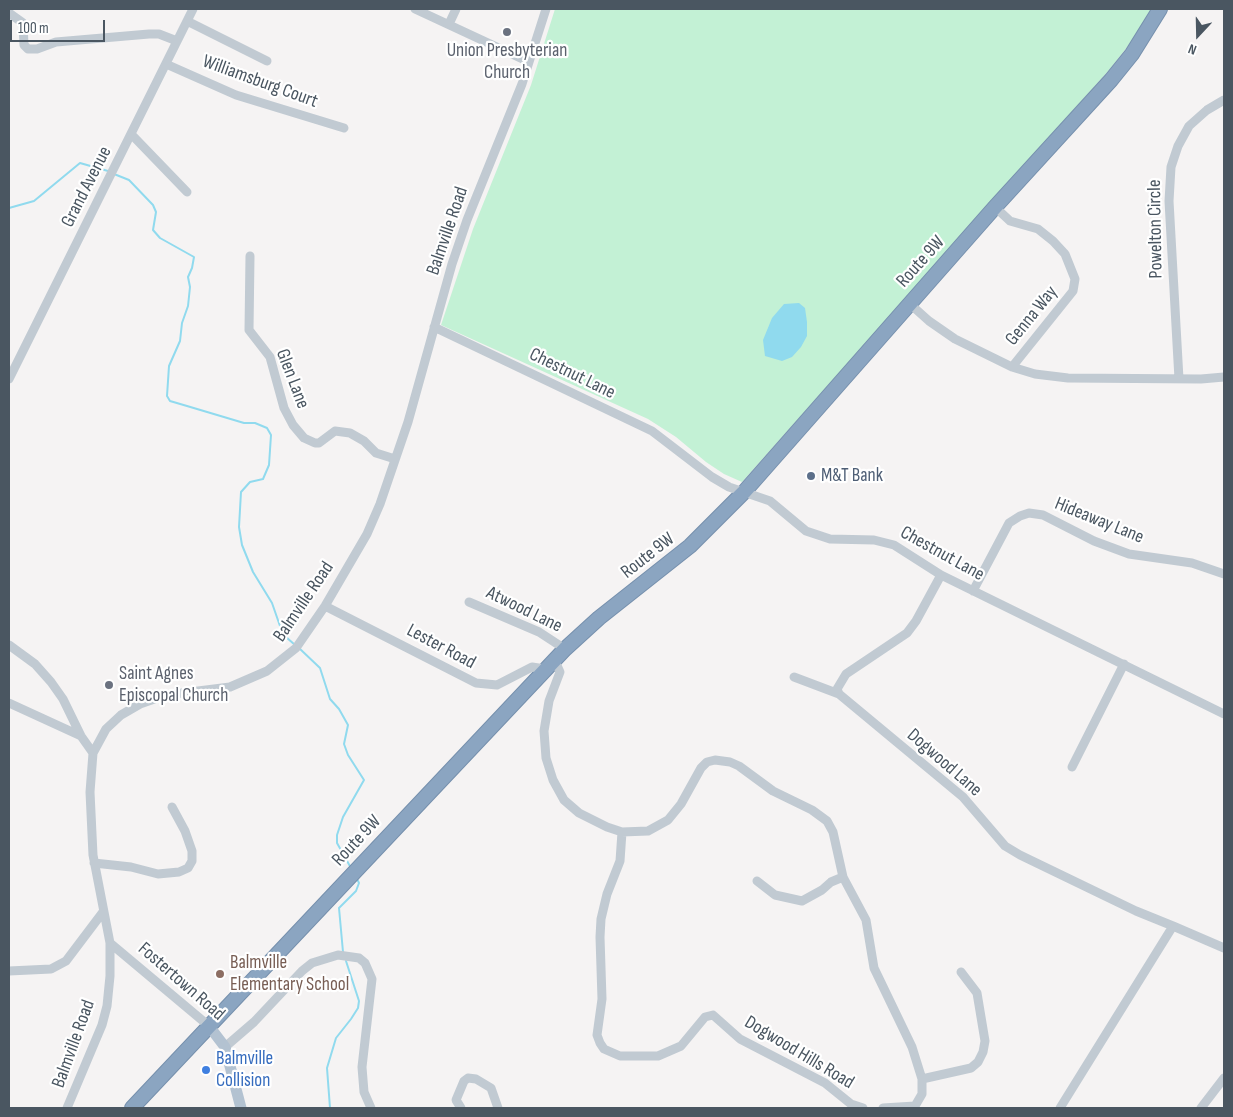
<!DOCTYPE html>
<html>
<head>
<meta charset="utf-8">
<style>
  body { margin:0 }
  #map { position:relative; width:1233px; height:1117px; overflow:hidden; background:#f5f3f3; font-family:"Sofia Sans Condensed",sans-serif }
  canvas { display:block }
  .frame { position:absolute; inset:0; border:10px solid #4a5661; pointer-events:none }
  .north { position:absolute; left:1173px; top:10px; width:50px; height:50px; -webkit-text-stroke:4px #fff; paint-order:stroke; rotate:201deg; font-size:14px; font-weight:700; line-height:20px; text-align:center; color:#4a5661 }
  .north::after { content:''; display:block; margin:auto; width:18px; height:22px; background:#4a5661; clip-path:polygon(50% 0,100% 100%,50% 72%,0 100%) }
  .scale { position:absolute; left:10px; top:20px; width:95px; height:22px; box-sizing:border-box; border:2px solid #4a5661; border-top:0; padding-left:6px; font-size:15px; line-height:18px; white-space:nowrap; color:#4a5661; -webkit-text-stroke:4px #fff; paint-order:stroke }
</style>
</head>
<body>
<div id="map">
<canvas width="1233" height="1117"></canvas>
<div class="frame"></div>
<div class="north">N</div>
<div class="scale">100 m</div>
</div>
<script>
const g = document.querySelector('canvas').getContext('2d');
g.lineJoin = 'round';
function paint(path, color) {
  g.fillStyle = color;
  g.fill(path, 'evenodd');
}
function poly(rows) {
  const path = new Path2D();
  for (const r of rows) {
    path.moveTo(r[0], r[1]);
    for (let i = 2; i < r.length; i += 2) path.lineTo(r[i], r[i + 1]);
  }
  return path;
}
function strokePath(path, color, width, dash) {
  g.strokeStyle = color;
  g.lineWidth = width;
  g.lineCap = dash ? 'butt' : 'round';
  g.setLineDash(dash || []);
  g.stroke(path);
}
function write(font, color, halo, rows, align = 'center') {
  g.font = font + ' "Sofia Sans Condensed",sans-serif';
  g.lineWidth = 4.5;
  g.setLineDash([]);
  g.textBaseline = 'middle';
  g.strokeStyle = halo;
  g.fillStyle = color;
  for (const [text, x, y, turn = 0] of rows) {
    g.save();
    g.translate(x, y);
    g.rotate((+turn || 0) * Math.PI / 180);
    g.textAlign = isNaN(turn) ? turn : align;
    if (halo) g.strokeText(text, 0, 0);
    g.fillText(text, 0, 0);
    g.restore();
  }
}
const green = poly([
  [555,9,1152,9,1131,42,1110,69,742,482,724,474,706,462,676,437,648,419,441,325,473,229,531,85]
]);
const water = poly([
  [799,303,805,308,807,322,807,336,801,347,792,357,782,361,765,356,763,340,772,318,784,304]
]);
const stream = poly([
  [114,174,129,180,153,205,156,212,153,230,160,238,194,257,192,268,188,277,190,287,188,306,182,323,180,341,169,366,167,396,170,401,187,406,244,423,255,423,267,428,271,435,269,465,263,479,250,482,241,492,239,527,242,545,253,572,272,603,280,626,286,637,295,645],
  [9,208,34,201,80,163,108,171],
  [299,648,320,668,330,699,339,709,348,725,344,744,348,755,364,780,343,817,337,835,337,843,351,868],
  [343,952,339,908,356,891,359,883,357,879],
  [330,1108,327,1068,336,1038,351,1019,358,1008,359,1001,346,961]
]);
const minor = poly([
  [415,9,529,62],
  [9,13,23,23,24,45,28,49,37,49,56,42,149,34,159,34,177,41],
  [187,21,267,61],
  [449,24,456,9],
  [166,64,236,95,344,128],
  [132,135,187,192],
  [995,207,1010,221,1038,229,1053,241,1065,254,1075,279,1073,291,1012,367],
  [250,256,249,330,270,357,284,408,293,425,304,438,315,443,319,443,335,431,350,433,364,441,376,453,395,459],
  [910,304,929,321,955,339,1012,367,1035,374,1068,378,1201,379,1224,377],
  [434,327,652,431,712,477,729,487,770,501,806,531,830,539,874,540,894,545,941,575,1224,714],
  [9,379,193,9],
  [1179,379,1169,201,1171,167,1178,146,1189,126,1207,110,1224,100],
  [941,575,916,621,907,633,846,674,837,689,839,694,963,797,1005,846,1020,855,1136,911,1173,926],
  [973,591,1009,523,1020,516,1029,513,1043,515,1094,541,1129,554,1192,563,1224,574],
  [469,602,539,632,565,649],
  [325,606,476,683,497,685,532,667,545,669],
  [9,645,35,664,51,682,63,699,81,736,93,753],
  [555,661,560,672,549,701,544,731,546,758,553,780,564,800,579,813,607,827,622,832,620,861,607,894,601,919,600,937,602,999,597,1035,600,1043,604,1049,620,1056,658,1056,681,1046,705,1017,713,1015,740,1039,825,1083,851,1104,863,1108],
  [794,677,839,694],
  [9,703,81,736],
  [1072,767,1124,664],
  [622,832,648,831,668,820,681,804,701,768,707,762,715,760,730,762,739,766,773,791,812,810,827,821,833,832,843,877,866,920,874,968,912,1047,922,1079,922,1094,915,1106,883,1108],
  [94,863,131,867,158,874,179,872,188,868,192,861,192,851,185,831,172,807],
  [757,881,775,895,802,901,822,890,831,882,843,877],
  [110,943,209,1026],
  [9,971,51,969,66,961,103,912],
  [225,1047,254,1022,302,971,312,963,338,955,359,958,365,963,372,979,362,1067,364,1092,371,1108],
  [922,1079,971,1068,978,1062,983,1052,985,1041,977,993,961,972],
  [67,1108,102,1025,107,1006,110,976,110,943,93,855,90,792,93,753,106,729,121,715,140,704,166,695,230,687,267,671,296,648,325,606,367,534,380,504,408,422,452,264,467,220,522,84,546,9],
  [461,1108,456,1100,464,1081,468,1078,476,1079,491,1088,498,1108],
  [1060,1108,1173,926,1224,948],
  [1201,1108,1224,1078]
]);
const major = poly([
  [209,1026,225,1047,241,1108]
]);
const highway = poly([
  [132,1108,565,649,599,618,690,546,744,492,995,207,1111,80,1132,54,1160,9]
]);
const markers = [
  [507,32,5,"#6b7280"],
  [811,476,5,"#5c6f8a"],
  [109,685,5,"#6b7280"],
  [220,974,5,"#8d6e63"],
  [206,1070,5,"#3f7fe0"]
];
const worshipNames = [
  ["Union Presbyterian",507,51],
  ["Church",507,73],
  ["Saint Agnes",119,674,"left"],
  ["Episcopal Church",119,696,"left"]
];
const streetNames = [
  ["Williamsburg Court",260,82,20],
  ["Grand Avenue",87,187,-63],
  ["Powelton Circle",1156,229,-91],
  ["Balmville Road",448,231,-71],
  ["Route 9W",921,262,-48],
  ["Genna Way",1032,316,-51],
  ["Chestnut Lane",572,374,26],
  ["Glen Lane",292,379,69],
  ["Hideaway Lane",1099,521,22],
  ["Chestnut Lane",942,554,29],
  ["Route 9W",648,556,-38],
  ["Balmville Road",304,602,-56],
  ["Atwood Lane",524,610,26],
  ["Lester Road",441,647,28],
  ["Dogwood Lane",944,763,41],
  ["Route 9W",357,841,-47],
  ["Fostertown Road",181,982,41],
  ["Balmville Road",74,1044,-70],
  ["Dogwood Hills Road",799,1053,31]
];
const serviceNames = [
  ["M&T Bank",821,476]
];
const educationNames = [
  ["Balmville",230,963],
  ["Elementary School",230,985]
];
const shopNames = [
  ["Balmville",216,1059],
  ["Collision",216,1081]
];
paint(green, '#c3f1d5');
paint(water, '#90daee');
strokePath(stream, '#90daee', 2);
strokePath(highway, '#7690ad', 16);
strokePath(minor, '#c1cad2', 9);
strokePath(major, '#b3c2d1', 11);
strokePath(highway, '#8ba5c1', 14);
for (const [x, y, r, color] of markers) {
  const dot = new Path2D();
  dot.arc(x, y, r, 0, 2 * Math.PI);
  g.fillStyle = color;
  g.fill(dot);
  strokePath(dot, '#fff', 2);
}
write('19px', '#5b616d', '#fff', worshipNames);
write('19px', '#4a5661', '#fff', streetNames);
write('19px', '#4e5e75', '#fff', serviceNames, 'left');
write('19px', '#785e54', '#fff', educationNames, 'left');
write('19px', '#366cbe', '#fff', shopNames, 'left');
</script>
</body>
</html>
